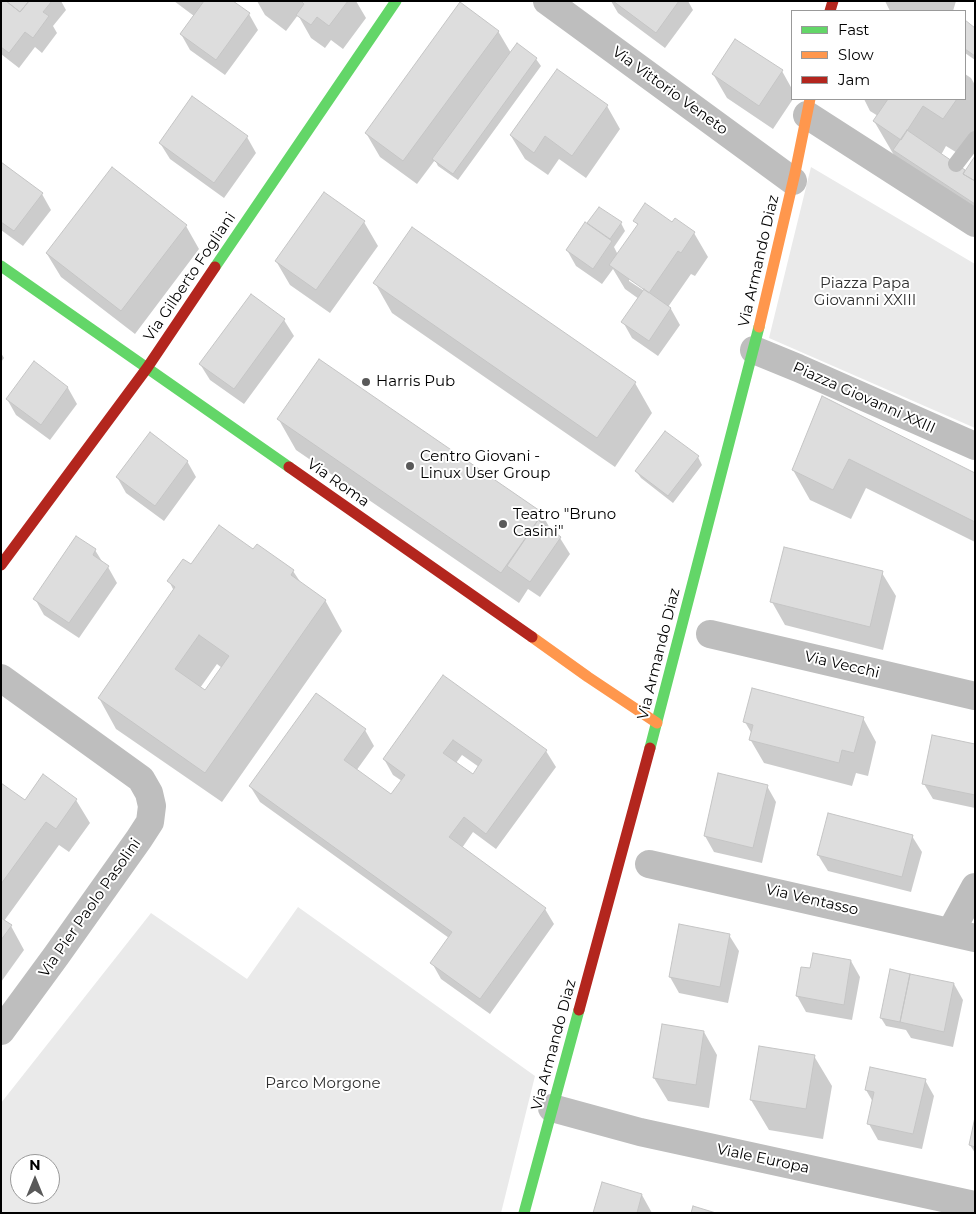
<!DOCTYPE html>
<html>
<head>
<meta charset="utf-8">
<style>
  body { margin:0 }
  #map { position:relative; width:976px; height:1214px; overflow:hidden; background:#fff; font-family:Montserrat,sans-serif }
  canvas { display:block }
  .frame { position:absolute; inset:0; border:2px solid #000; pointer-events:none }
  .legend { position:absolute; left:791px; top:10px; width:175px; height:90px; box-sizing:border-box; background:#fff; border:1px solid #999; margin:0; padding:6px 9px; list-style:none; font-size:15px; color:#000 }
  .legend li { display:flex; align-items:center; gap:10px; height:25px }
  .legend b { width:25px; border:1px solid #999 }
  .north { position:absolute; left:10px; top:1154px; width:50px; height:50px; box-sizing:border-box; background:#fff; border:1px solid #999; border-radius:50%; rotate:0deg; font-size:14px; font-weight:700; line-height:20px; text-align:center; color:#000 }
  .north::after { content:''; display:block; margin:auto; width:18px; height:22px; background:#595959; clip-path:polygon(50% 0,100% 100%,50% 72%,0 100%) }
</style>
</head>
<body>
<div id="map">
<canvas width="976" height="1214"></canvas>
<div class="frame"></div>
<ul class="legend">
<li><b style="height:6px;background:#63d668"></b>Fast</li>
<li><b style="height:6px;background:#ff974d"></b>Slow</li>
<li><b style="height:6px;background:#b3261e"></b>Jam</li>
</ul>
<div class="north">N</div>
</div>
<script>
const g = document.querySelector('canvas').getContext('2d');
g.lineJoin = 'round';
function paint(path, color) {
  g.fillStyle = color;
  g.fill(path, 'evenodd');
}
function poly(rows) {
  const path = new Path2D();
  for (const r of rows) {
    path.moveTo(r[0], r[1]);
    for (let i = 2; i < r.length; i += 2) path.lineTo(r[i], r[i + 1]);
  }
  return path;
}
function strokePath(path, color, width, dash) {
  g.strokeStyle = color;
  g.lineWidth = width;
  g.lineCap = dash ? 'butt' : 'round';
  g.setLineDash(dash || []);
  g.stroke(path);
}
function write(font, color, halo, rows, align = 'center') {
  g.font = font + ' Montserrat,sans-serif';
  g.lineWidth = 4;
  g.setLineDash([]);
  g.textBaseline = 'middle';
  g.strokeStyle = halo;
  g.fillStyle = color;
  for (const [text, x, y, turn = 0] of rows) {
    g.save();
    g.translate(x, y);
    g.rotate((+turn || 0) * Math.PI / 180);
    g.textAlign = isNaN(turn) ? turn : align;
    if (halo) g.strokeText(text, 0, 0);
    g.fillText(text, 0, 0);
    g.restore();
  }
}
const green = poly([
  [811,167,975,264,975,428,769,338],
  [298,907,535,1076,501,1213,1,1213,1,1103,151,913,247,979],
  [20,1164,50,1164,50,1194,20,1194]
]);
const shadow = poly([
  [1,1,61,1,66,10,53,26,57,33,42,53,35,47,19,68,1,54],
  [174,1,231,1,249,14,258,30,225,75,190,50,181,34,194,16],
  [257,1,356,1,366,18,343,49,331,40,325,48,311,38,298,15,286,31,265,15],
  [611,1,688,1,693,10,665,48,618,13],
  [885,1,956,1,953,11,890,11],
  [965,22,975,29,975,60,965,53],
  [498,31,511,53,536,59,541,66,458,180,438,166,435,160,417,184,380,157,366,133],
  [782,71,792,89,793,99,773,129,727,98,713,74],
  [965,74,971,78,975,85,975,148,967,159,946,146,941,155,965,172,975,158,975,218,898,162,874,121,878,116,870,111,864,99,965,99],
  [192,98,247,137,256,153,224,198,170,159,160,143],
  [607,106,620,129,586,178,559,159,548,175,525,159,511,136],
  [1,164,42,194,51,210,23,246,1,230],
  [599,208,621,223,625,231,614,247,618,255,638,226,635,221,672,224,675,220,694,233,708,257,695,276,691,274,668,307,671,309,680,325,658,356,632,338,623,322,639,299,625,289,613,269,602,284,576,266,567,250],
  [629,277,650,292,649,294,629,281],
  [364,222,378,246,330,313,290,285,276,261],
  [186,226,199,249,135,334,61,277,47,254],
  [375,283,635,383,652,413,615,467,392,313],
  [251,296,284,320,294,336,244,404,210,380,200,364],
  [1,353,4,358,1,362],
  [34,363,68,388,77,404,50,440,16,415,7,399],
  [822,398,975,474,975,542,866,488,851,519,810,500,793,470],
  [279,420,542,514,552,532,560,538,570,554,540,597,528,589,519,603,296,450],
  [698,457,702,465,673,503,641,478,636,471],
  [187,461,196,477,164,521,126,493,117,477],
  [95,550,103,563,108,567,117,583,79,638,44,615,35,599],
  [254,551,293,571,301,583,325,600,342,631,222,802,116,729,99,698,174,591,169,581,191,566],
  [217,664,222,668,206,692,200,688],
  [882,573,896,596,883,650,785,625,772,602],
  [444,677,546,751,556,767,496,849,473,832,462,848,545,909,554,924,490,1014,441,979,432,963,449,938,260,802,250,786,365,730,374,746,356,771,391,796,402,781,393,775,384,759],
  [462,755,479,767,473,775,456,763],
  [863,718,876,742,868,776,856,773,852,786,764,763,750,739,752,734,745,722],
  [975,745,975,808,933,799,924,784],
  [1,785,25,802,76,800,90,823,69,852,59,845,4,921,11,926,24,950,1,982],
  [767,786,776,802,762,863,714,852,705,836],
  [912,836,922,852,911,892,828,871,818,855],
  [729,935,739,951,728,1003,679,993,670,977],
  [851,961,860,977,852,1020,806,1012,797,996,802,968,811,970],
  [954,984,963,1000,953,1047,911,1038,906,1030,886,1026,881,1018],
  [704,1032,717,1055,709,1108,668,1101,654,1078],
  [814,1056,832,1086,823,1139,769,1130,751,1100],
  [925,1080,934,1096,922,1149,878,1140,869,1124,873,1102,866,1090],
  [975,1124,975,1153,970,1145],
  [642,1195,652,1213,594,1213]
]);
const building = poly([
  [1,1,6,1,20,12,29,1,52,1,43,12,49,16,33,38,25,32,9,53,1,47,1,1],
  [6,1,29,1,20,12,6,1],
  [204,1,233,1,250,13,216,60,180,34,204,1],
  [301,1,348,1,329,26,317,17,311,25,296,15,304,4,301,1],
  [613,1,679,1,656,33,613,1],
  [460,2,499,31,403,161,365,133,460,2],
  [965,20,975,28,975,56,965,49,965,20],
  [735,39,783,70,759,106,712,74,735,39],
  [517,43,537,58,453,174,432,159,517,43],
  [557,69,608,105,572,156,545,136,534,153,510,135,557,69],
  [192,96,248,136,214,183,159,143,192,96],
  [888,99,957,99,943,119,923,106,901,140,873,121,888,99],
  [907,130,965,170,963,174,975,181,975,204,893,150,907,130],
  [975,156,975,181,963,174,975,156],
  [1,162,43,193,14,231,1,222,1,162],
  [112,167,187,225,121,311,46,253,112,167],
  [324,192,365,221,316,290,275,261,324,192],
  [645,203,672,222,675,218,695,232,681,253,678,251,649,293,609,265,638,224,633,221,645,203],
  [599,207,622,222,610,239,587,223,599,207],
  [585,222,612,241,593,269,566,250,585,222],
  [412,227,636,382,597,438,373,283,412,227],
  [644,289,671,308,649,341,621,322,644,289],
  [251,294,285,319,234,389,199,364,251,294],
  [319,359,543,513,501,573,277,419,319,359],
  [34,361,68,387,41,425,6,399,34,361],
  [822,396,975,473,975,522,849,459,833,490,792,470,822,396],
  [665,431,699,456,668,496,635,471,665,431],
  [150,432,188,461,155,506,116,477,150,432],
  [538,520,561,537,530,582,507,566,538,520],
  [219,525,253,549,257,544,294,570,291,575,326,600,205,773,98,698,175,587,167,581,183,559,191,564,219,525],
  [199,635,229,656,205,690,175,669,199,635],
  [76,536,96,549,93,555,109,566,69,623,33,599,76,536],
  [784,547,883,571,870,627,770,602,784,547],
  [443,675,547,750,486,834,464,817,449,837,546,908,480,999,430,963,452,932,249,786,316,693,366,729,344,760,391,794,405,775,383,759,443,675],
  [453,740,482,760,473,774,443,753,453,740],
  [752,688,864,717,854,753,842,750,839,763,749,740,753,725,743,722,752,688],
  [932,735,975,744,975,795,922,784,932,735],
  [718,773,768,785,753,848,704,836,718,773],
  [43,774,77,799,56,829,46,822,1,884,1,783,25,800,43,774],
  [828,813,913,835,902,877,817,855,828,813],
  [1,918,12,925,1,940,1,918],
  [679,924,730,934,720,987,669,977,679,924],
  [813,953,851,960,844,1005,796,996,801,967,810,968,813,953],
  [890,969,910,974,900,1022,880,1018,890,969],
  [910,974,954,983,944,1032,900,1022,910,974],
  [662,1024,704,1031,696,1085,653,1078,662,1024],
  [759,1046,815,1055,806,1109,750,1100,759,1046],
  [870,1067,926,1079,913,1134,867,1124,874,1092,865,1090,870,1067],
  [975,1117,975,1147,969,1145,975,1117],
  [602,1182,642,1194,637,1213,593,1213,602,1182],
  [693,1206,716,1213,691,1213,693,1206]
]);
const lane = poly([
  [956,164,975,139]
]);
const street = poly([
  [547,1,793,181],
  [807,115,975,223],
  [754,350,798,368,975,446],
  [710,634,975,696],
  [1,678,141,779,149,793,152,806,150,822,139,839,56,956,1,1031],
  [649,864,975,938],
  [951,931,975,887],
  [552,1108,640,1132,975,1205]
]);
const fast = poly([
  [1,266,289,467],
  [215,267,396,1],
  [650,748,759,327],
  [524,1213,579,1010]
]);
const slow = poly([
  [759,327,795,173,810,99],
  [532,637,588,677,657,723]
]);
const jam = poly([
  [830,11,833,1],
  [289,467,532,637],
  [1,565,147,368,215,267],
  [579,1010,650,748]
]);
const markers = [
  [366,382,5,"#595959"],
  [410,466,5,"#595959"],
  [503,524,5,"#595959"]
];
const streetNames = [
  ["Via Vittorio Veneto",670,91,36],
  ["Via Armando Diaz",759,261,-77],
  ["Via Gilberto Fogliani",190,277,-56],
  ["Piazza Giovanni XXIII",864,398,24],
  ["Via Roma",338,483,35],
  ["Via Armando Diaz",659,654,-76],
  ["Via Vecchi",842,665,13],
  ["Via Ventasso",812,900,13],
  ["Via Pier Paolo Pasolini",90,908,-55],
  ["Via Armando Diaz",554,1045,-75],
  ["Viale Europa",763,1159,12]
];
const parkNames = [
  ["Piazza Papa",865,284],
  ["Giovanni XXIII",865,301],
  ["Parco Morgone",323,1084]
];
const poiNames = [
  ["Harris Pub",376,382],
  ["Centro Giovani -",420,457],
  ["Linux User Group",420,474],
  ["Teatro \"Bruno",513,515],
  ["Casini\"",513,532]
];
paint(green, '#eaeaea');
paint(shadow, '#0003');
paint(building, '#ddd');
strokePath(building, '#c5c5c5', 1);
strokePath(lane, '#bebebe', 16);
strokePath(street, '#bebebe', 28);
strokePath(fast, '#63d668', 11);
strokePath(slow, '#ff974d', 11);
strokePath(jam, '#b3261e', 11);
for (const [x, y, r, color] of markers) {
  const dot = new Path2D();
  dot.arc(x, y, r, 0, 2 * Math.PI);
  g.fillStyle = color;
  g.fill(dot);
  strokePath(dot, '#fff', 2);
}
write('15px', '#000', '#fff', streetNames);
write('15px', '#303030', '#fff', parkNames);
write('15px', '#000', '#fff', poiNames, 'left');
</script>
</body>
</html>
